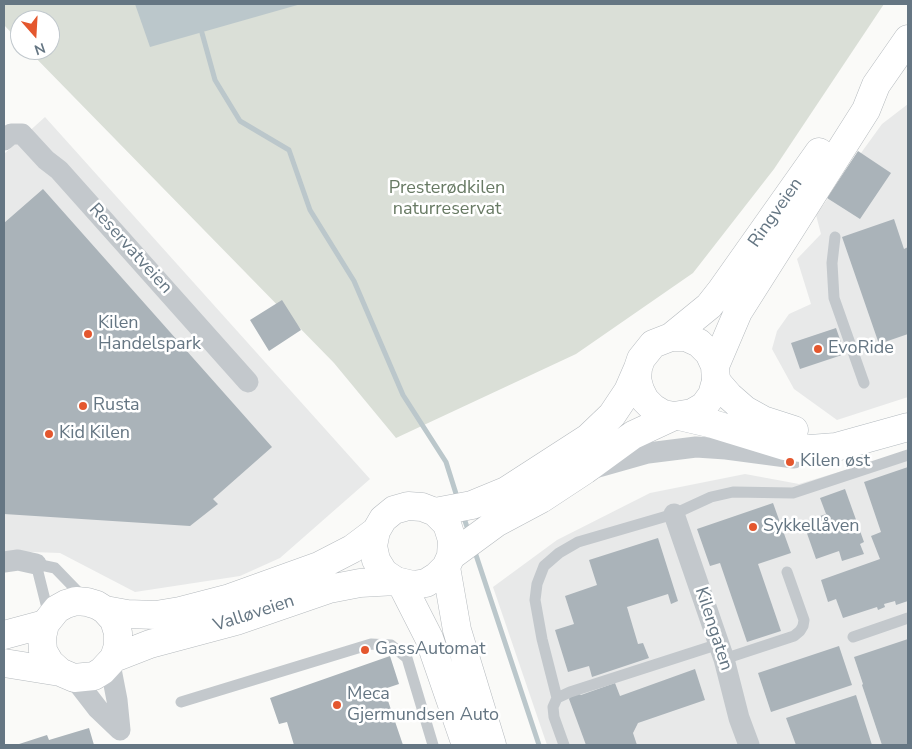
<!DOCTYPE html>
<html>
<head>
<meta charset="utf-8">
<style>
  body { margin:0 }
  #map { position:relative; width:912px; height:749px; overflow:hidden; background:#fafaf8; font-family:"Nunito Sans",sans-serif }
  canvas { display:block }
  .frame { position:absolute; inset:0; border:5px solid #657683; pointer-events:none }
  .north { position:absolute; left:10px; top:10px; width:50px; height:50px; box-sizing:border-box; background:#fff; border:1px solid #c1c8cd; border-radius:50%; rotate:161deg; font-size:14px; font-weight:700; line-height:20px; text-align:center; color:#657683 }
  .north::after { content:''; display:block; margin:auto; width:18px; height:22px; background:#e4572e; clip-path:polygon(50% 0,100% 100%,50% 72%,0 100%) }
</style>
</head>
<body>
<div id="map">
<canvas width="912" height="749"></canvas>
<div class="frame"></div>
<div class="north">N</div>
</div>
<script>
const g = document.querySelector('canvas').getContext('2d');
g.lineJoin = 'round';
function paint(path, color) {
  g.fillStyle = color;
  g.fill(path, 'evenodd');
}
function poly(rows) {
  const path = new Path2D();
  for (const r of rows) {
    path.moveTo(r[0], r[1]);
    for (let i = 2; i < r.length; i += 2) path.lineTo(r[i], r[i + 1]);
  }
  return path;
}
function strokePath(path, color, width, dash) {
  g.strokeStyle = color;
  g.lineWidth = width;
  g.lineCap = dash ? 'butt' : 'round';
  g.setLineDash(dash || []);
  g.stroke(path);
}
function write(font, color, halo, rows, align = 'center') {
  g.font = font + ' "Nunito Sans",sans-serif';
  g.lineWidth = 5;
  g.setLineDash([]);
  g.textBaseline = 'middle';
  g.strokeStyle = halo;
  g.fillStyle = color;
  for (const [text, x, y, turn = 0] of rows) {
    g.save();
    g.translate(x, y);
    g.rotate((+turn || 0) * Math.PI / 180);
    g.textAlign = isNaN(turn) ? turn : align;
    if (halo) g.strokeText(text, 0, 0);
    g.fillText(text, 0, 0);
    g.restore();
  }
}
const built = poly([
  [908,104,908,397,837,420,794,389,772,349,777,331,789,314,811,304,797,259,821,234,816,215,882,124],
  [45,117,370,479,280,558,240,576,135,592,60,553,4,551,4,154],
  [908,451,908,745,547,745,493,587,557,540,650,493,745,474,799,484]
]);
const green = poly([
  [4,4,884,4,774,169,693,273,576,354,396,438,334,363,28,50,50,50,50,20,20,20,20,42,4,25]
]);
const water = poly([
  [135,4,301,4,150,47]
]);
const stream = poly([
  [202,33,215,80,240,121,289,150,310,210,354,281,403,395,446,462,458,500],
  [463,515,469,533],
  [474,549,539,745]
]);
const building = poly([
  [858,151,891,173,860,219,827,198],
  [43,189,272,447,213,499,218,504,190,526,4,514,4,223],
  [894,219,904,249,908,247,908,334,879,344,842,237],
  [282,300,301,330,269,351,250,320],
  [836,328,845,354,800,369,791,343],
  [908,467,908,601,896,605,895,601,884,604,885,607,878,610,877,607,843,618,836,599,828,602,821,580,880,559,871,536,881,532,864,482],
  [845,489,864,542,860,544,864,554,842,561,839,551,816,559,803,522,826,514,820,498],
  [773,503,791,553,758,564,781,631,747,642,720,563,710,566,697,529],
  [658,538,678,601,671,604,668,594,627,607,638,644,643,643,649,658,592,677,589,666,568,672,555,630,574,624,565,596,597,585,589,560],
  [908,639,908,745,882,745,862,685,863,684,854,657],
  [839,646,852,685,771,712,758,673],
  [390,656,399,684,384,689,403,745,294,745,287,722,279,724,270,698],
  [695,669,705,700,638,723,633,733,637,745,586,745,569,699,570,697,579,694,581,695,615,683,620,696],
  [856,695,872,745,796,745,786,718],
  [89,728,94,745,16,745,47,735,49,740]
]);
const lane = poly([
  [835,237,832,263,834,298,864,383],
  [49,616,36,564,55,568,84,598],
  [853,637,908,618],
  [724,659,794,636,800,631,803,626,804,620,787,572],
  [557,698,542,639,535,600,537,584,544,566,559,553,578,542,674,514,711,497,733,492,793,493,908,455],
  [181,702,371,644,391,645,407,658,433,745],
  [564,745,554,717,553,707,557,698,570,692,719,644]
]);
const street = poly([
  [4,140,11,134,22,134,46,160,59,170,248,382],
  [595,468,648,453,696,447,726,449,794,458],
  [674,514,724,659,739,718,749,745],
  [4,562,18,560,36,564],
  [74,678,98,709,120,730,117,700,110,664]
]);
const secondary = poly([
  [716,381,729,396,745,410,763,420,794,430],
  [679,416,713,424,785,446,810,449,836,447,908,427]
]);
const primary = poly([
  [671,337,709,306,720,292,819,152],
  [715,366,738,312,866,110,876,85,908,39],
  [435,512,472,505,506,491,588,438,612,415,628,391,638,368],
  [451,556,496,523,541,499,585,470,633,435,674,416,692,413,704,406,712,395,716,381,715,366,709,353,699,343,686,337,671,337,653,344,641,359,638,368,637,379,640,390,645,400,653,408,663,414,674,416],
  [446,567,457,630,492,745],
  [401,583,429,638,466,745],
  [105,610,127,614,156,615,180,611,230,598,319,566,352,549,376,531],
  [4,635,45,624,57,609,66,604,76,601,87,602,97,605,105,610,114,620,118,633,118,646,114,658,102,671,94,676,74,678,60,672,50,663,43,651,42,637,45,624],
  [114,658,150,644,236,621,329,589,360,583,396,581,413,585,426,583,437,576,446,567,451,556,452,540,447,524,435,512,422,507,408,506,394,510,383,519,376,531,373,546,376,560,384,573,396,581],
  [4,663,60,672]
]);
const markers = [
  [88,334,5,"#e4572e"],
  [818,349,5,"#e4572e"],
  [83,406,5,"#e4572e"],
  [49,434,5,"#e4572e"],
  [790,462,5,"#e4572e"],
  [753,527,5,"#e4572e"],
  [365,650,5,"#e4572e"],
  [337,705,5,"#e4572e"]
];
const parkNames = [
  ["Presterødkilen",447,189],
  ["naturreservat",447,210]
];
const streetNames = [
  ["Ringveien",776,213,-55],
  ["Reservatveien",130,249,48],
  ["Valløveien",254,614,-18],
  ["Kilengaten",713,629,72]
];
const poiNames = [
  ["Kilen",98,324],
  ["Handelspark",98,345],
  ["EvoRide",828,349],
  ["Rusta",93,406],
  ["Kid Kilen",59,434],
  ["Kilen øst",800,462],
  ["Sykkellåven",763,527],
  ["GassAutomat",375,650],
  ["Meca",347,695],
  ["Gjermundsen Auto",347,716]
];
paint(built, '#e8e9e9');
paint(green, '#dadfd7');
paint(water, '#bbc7cb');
strokePath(stream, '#bbc7cb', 5);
paint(building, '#aab3b9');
strokePath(secondary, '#b3babf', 29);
strokePath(primary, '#b5babe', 29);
strokePath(lane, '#c3c8cc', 11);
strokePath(street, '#c3c8cc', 21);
strokePath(secondary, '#fff', 28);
strokePath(primary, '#fff', 28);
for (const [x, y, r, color] of markers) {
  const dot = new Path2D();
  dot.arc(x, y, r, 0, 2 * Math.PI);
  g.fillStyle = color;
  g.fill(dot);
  strokePath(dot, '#fff', 2);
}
write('18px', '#687a64', '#fff', parkNames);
write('18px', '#657683', '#fff', streetNames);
write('18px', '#657683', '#fff', poiNames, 'left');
</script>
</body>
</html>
